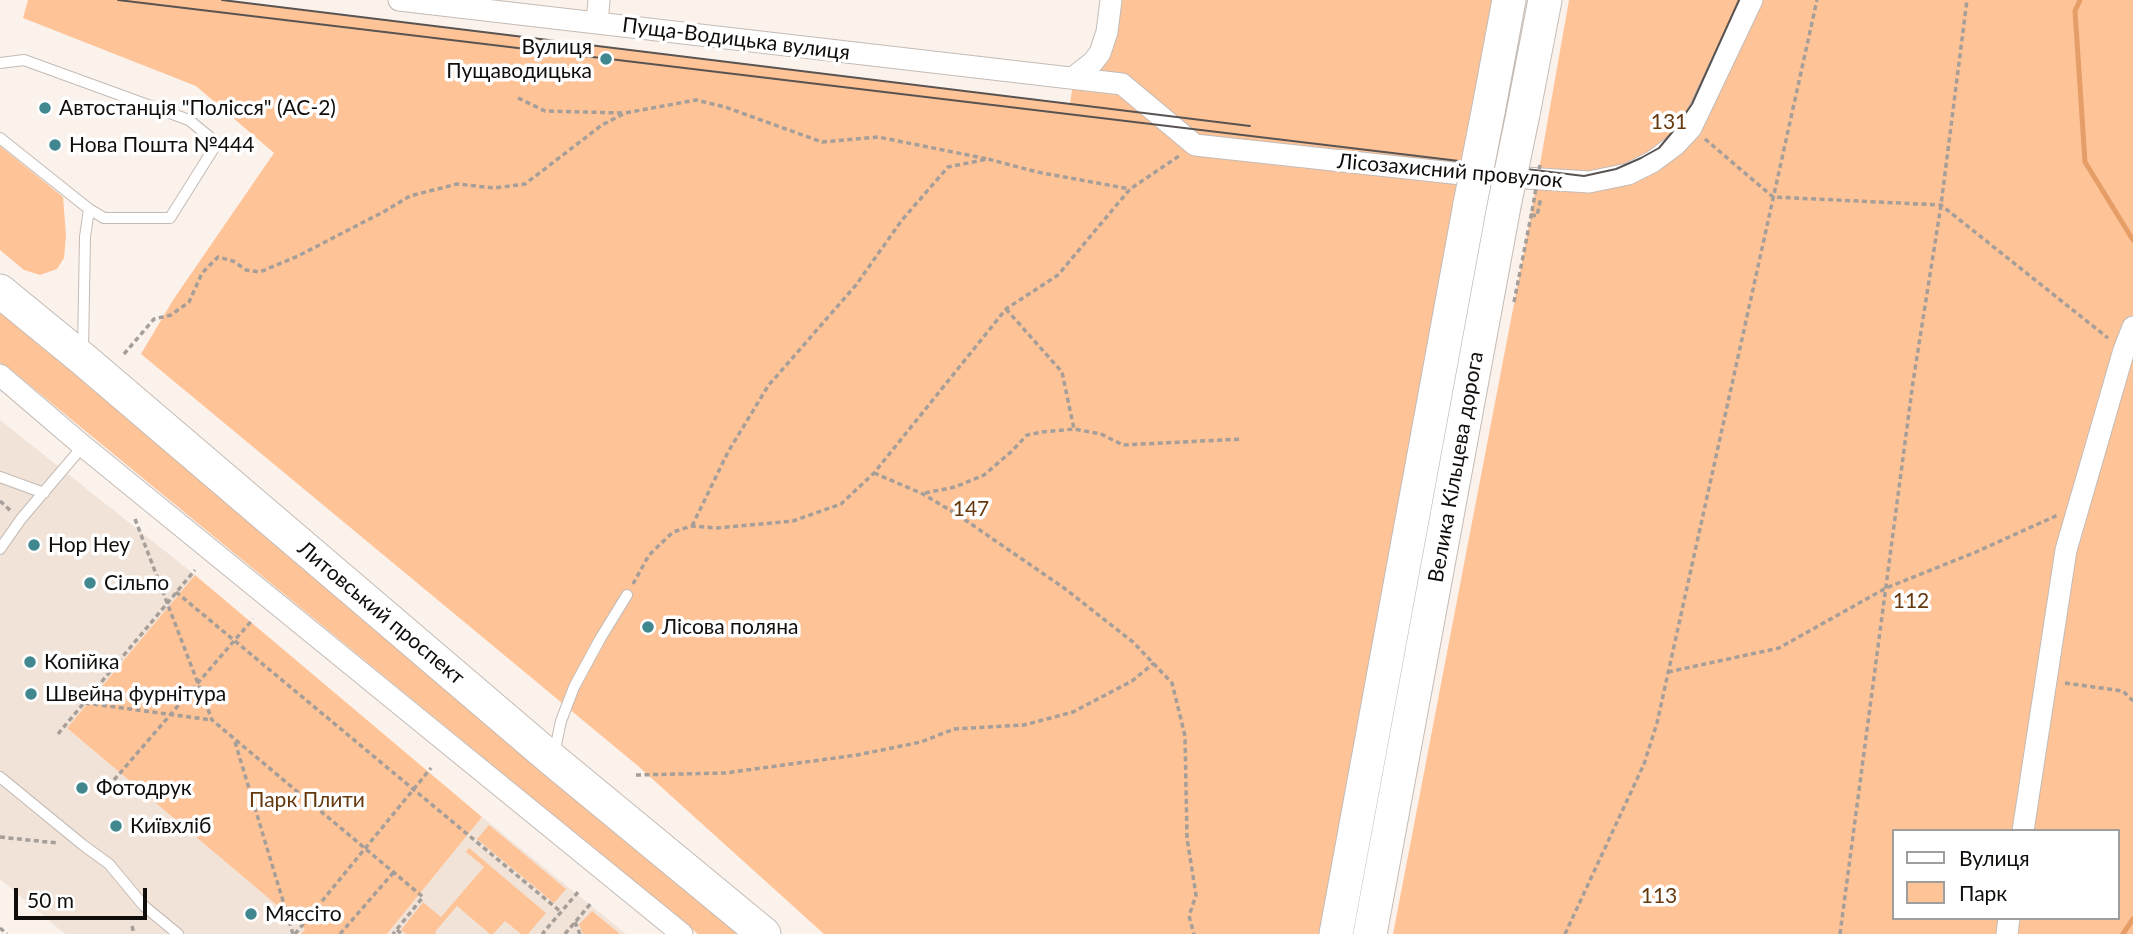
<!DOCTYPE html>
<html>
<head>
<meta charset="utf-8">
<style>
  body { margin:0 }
  #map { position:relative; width:2133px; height:934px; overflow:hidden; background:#fbf2ec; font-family:Lato,sans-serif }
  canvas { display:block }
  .legend { position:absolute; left:1892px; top:829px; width:228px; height:91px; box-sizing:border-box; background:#fff; border:2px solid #9f9e9d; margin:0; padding:9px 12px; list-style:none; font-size:21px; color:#100d0b }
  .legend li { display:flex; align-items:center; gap:14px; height:35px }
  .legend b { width:35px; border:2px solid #9f9e9d }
  .scale { position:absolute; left:14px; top:888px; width:133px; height:32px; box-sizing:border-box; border:4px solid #100d0b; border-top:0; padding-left:9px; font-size:21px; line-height:24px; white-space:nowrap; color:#100d0b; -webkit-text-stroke:5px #fff; paint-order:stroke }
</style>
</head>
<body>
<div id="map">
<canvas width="2133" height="934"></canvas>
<ul class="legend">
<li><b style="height:9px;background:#fff"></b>Вулиця</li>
<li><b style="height:19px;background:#ffc398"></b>Парк</li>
</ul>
<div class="scale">50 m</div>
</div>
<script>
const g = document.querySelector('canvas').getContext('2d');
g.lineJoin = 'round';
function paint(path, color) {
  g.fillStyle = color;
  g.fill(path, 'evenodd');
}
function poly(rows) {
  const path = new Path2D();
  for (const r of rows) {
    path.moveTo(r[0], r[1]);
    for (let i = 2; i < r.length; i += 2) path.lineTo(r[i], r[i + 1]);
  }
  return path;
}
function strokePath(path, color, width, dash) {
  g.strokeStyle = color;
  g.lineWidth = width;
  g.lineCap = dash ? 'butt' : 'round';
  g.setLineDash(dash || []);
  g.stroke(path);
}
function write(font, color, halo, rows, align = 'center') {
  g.font = font + ' Lato,sans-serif';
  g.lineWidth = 7;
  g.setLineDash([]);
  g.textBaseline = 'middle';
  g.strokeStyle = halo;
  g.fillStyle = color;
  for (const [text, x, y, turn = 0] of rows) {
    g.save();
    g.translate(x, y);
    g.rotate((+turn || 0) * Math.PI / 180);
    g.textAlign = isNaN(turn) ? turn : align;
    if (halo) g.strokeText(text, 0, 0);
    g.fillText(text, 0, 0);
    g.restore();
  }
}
const built = poly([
  [0,420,195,575,67,728,305,929,301,934,65,934,0,879],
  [482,817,626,934,387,934]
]);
const green = poly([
  [28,0,222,0,1070,104,1074,77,1093,62,1111,0,1509,0,1336,934,824,934,638,766,141,354,173,300,274,153,196,86,23,18],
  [1569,0,2133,0,2133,934,1393,934,1531,215],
  [1893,831,2117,831,2117,918,1893,918],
  [0,146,63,197,66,235,64,258,57,269,40,275,24,270,0,250],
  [0,305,746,934,698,934,10,369,0,363],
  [195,575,482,817,387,934,301,934,305,929,67,728],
  [489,825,566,889,554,903,477,839],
  [469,848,546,913,528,934,521,934,505,921,493,934,490,934,457,906,435,932,436,934,406,934,401,930,423,902,441,917,484,867,466,852],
  [592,911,620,934,583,934,579,924]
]);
const stream = poly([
  [2080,0,2075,11,2085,162,2133,240],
  [2123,934,2133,919]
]);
const path = poly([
  [518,98,545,111,623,113],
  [1705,139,1773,197,1941,205,2108,338],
  [1531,215,1537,216,1541,197],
  [1514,302,1532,211],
  [1006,309,1062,372,1074,429],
  [124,354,154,319,171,315,189,302,202,273,218,257,233,261,246,270,260,272,298,256,385,211,410,196,457,184,494,188,525,184,602,125,625,113,696,100,725,107,822,142,878,137,988,159],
  [874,473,923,494,958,515,1064,588,1133,642,1172,683,1185,736,1187,838,1196,895,1189,916,1194,934],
  [925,493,955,487,984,475,1012,451,1027,435,1042,432,1074,429,1101,434,1123,445,1242,439],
  [0,501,11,511],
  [135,519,212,720,423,897,393,934],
  [692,526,728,452,768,386,856,285,902,220,948,167,988,159,1037,172,1130,189],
  [633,584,649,555,673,532,692,526,717,528,793,521,841,504,874,473,1006,309,1058,275,1130,189,1179,156],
  [176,592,561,912],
  [1668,672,1779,648,1886,588,1976,552,2058,515],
  [2065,683,2123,691,2133,701],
  [85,703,212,720],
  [58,734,195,570],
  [235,742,293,934],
  [636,775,725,773,857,755,921,742,954,729,1024,725,1073,712,1132,681,1154,663],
  [114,780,253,619],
  [0,837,57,843],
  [575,922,580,934],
  [132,926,134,934],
  [0,928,7,934],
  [397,930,402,934],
  [295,934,431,768],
  [340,934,393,873],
  [545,934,543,933,579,891],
  [565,934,592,902],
  [1565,934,1644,764,1657,723,1817,0],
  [1840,934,1913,382,1941,205,1967,0]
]);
const service = poly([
  [0,63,24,60,189,120,217,143,170,218,104,218,89,209],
  [0,138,89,209,85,237,83,349],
  [0,477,44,493],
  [0,549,21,519,83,446],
  [554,754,561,721,574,687,600,639,627,595],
  [0,777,83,845,109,864,144,906,178,934]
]);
const minor = poly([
  [399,0,1122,84,1195,145,1462,174,1589,182,1628,174,1652,162,1675,145,1691,128,1752,0],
  [597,23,599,0],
  [1074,77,1093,62,1100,53,1107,32,1111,0],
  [0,375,83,446,682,934],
  [2023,831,2066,550,2124,350,2133,327],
  [2007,934,2009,918]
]);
const primary = poly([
  [1488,112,1509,0],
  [1523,114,1545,0],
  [0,291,83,359,553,760,764,934],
  [1336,934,1470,204],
  [1370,934,1504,206]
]);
const tram = poly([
  [118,0,1584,176,1616,169,1641,158,1659,148,1674,130,1692,104,1739,0],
  [222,0,1250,126]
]);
const pathBridge = poly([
  [1532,211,1540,165]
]);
const primaryBridge = poly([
  [1470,204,1488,112],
  [1504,206,1523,114]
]);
const markers = [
  [606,59,7,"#408790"],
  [45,108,7,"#408790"],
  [55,145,7,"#408790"],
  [34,545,7,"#408790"],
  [90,583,7,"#408790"],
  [648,627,7,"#408790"],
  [30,662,7,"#408790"],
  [31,694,7,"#408790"],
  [82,788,7,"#408790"],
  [116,826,7,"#408790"],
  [251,914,7,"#408790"]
];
const streetNames = [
  ["Пуща-Водицька вулиця",736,39,7],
  ["Лісозахисний провулок",1450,171,5],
  ["Велика Кільцева дорога",1456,467,-80],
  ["Литовський проспект",381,613,40]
];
const poiNames = [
  ["Вулиця",592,47,"right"],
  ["Пущаводицька",592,71,"right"],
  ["Автостанція \"Полісся\" (АС-2)",59,108],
  ["Нова Пошта №444",69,145],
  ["Hop Hey",48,545],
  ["Сільпо",104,583],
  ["Лісова поляна",662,627],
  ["Копійка",44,662],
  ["Швейна фурнітура",45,694],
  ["Фотодрук",96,788],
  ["Київхліб",130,826],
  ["Мяссіто",265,914]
];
const parkNames = [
  ["131",1669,122],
  ["147",971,509],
  ["112",1911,601],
  ["Парк Плити",307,800],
  ["113",1659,896]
];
paint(built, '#f1e3d8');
paint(green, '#ffc398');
strokePath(stream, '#e69e68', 5);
strokePath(service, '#c4bbb5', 12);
strokePath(minor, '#c4bbb5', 23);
strokePath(primary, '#c4bbb5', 35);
strokePath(path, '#a59e99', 3.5, [5, 3.5]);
strokePath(service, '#fff', 10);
strokePath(minor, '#fff', 21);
strokePath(primary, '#fff', 33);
strokePath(tram, '#595451', 2);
strokePath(primaryBridge, '#c4bbb5', 35, []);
strokePath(pathBridge, '#a59e99', 3.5, [5, 3.5]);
strokePath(primaryBridge, '#fff', 33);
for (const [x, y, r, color] of markers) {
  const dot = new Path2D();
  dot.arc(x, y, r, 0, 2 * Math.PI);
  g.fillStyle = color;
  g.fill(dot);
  strokePath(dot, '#fff', 2.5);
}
write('21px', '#100d0b', '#fff', streetNames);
write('21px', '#100d0b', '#fff', poiNames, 'left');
write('21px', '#66380e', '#fff', parkNames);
</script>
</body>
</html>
